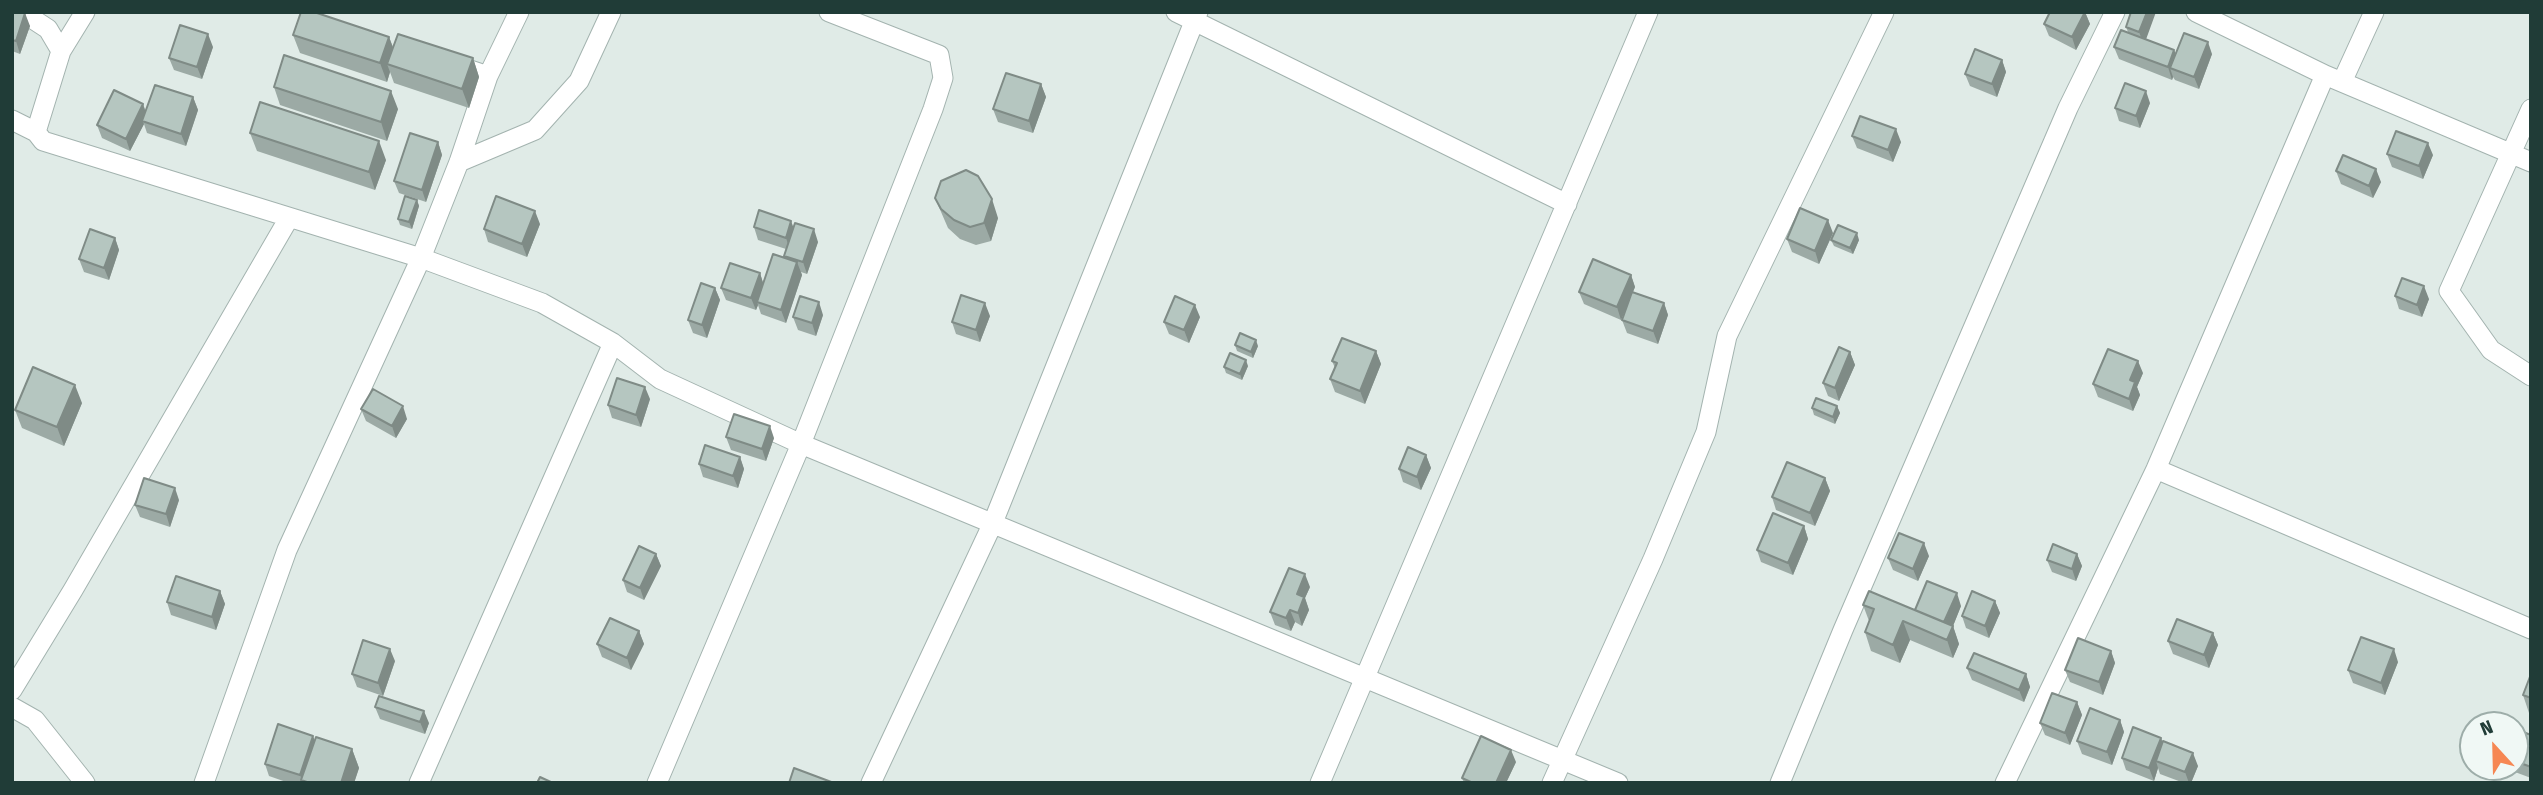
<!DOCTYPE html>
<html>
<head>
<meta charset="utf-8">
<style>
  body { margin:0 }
  #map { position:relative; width:2543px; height:795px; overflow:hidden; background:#e0ebe7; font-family:"Fira Sans Condensed",sans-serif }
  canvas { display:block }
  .frame { position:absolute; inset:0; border:14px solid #203c37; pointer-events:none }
  .north { position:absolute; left:2459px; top:711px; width:70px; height:70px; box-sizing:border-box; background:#f0f8f5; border:2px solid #9dada9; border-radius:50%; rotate:338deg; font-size:19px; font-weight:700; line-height:28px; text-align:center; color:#203c37 }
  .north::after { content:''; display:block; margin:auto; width:24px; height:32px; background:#f68753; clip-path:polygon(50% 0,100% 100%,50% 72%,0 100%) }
</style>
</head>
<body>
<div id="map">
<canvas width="2543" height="795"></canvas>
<div class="frame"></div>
<div class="north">N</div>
</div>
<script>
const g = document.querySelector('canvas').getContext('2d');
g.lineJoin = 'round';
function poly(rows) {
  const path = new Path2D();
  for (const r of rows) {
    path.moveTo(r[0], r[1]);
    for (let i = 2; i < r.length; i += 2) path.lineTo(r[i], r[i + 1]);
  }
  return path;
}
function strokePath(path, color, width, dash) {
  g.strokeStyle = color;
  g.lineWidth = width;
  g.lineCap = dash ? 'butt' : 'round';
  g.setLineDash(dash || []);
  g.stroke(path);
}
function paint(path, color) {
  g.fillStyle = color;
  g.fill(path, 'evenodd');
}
const minor = poly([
  [22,12,48,29,61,51,36,132,43,141,421,258,542,303,613,343,660,379,801,444,1618,783],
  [1176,12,1567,204],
  [2196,12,2325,75,2531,162],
  [61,51,85,12],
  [488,76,519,12],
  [2342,82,2374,12],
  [2531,109,2449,291,2491,350,2531,376],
  [12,120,36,132],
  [459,162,535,130,579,81,611,12],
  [2156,469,2531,629],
  [12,690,73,590,289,218],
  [12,707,35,720,85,783],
  [204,783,287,550,421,258,459,162,488,76,452,64],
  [419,783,613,343],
  [657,783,801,444,933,109,943,78,939,55,829,12],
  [871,783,992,525,1198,12],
  [1320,783,1648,12],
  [1552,783,1653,559,1706,432,1727,336,1884,12],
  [1780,783,1843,630,2068,108,2115,12],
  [2005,783,2156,469,2325,75]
]);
const wall = poly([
  [12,12,30,26,20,54,12,51],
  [2050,12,2085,12,2090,24,2076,50,2049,36,2044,24],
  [2131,12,2146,39,2174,50,2176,54,2212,54,2199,89,2175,80,2173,77,2172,80,2119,59,2114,47,2128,32,2126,27],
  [293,35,389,37,393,47,473,58,479,77,469,108,394,83,390,72,387,82,300,53],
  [213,47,202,79,174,70,169,58],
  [2002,60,2006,72,1997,97,1970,86,1965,74],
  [1041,84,1046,97,1033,133,998,122,993,109],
  [274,87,398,109,387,141,280,105],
  [193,97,198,110,186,146,147,133,144,124,130,151,102,138,97,125,143,104,146,112],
  [2150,103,2140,128,2119,121,2115,108],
  [250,133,386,160,375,190,257,151],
  [1852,136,1901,142,1893,162,1857,148],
  [438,142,442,155,426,202,399,193,394,181],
  [2387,154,2433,155,2423,179,2392,167],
  [2336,171,2381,182,2373,198,2341,184],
  [935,198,998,218,991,241,976,245,960,239,948,228],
  [417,200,419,206,412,229,400,225,398,219],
  [540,224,527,257,488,242,484,229],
  [754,227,793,227,818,242,807,274,801,272,802,275,786,323,761,314,758,305,756,310,726,300,721,288,760,273,763,283,784,258,784,256,786,249,758,240],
  [1833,233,1819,264,1792,252,1787,239],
  [115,238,119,250,109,280,84,272,79,259],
  [1831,240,1859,240,1853,254,1834,246],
  [1631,275,1635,287,1633,292,1664,303,1668,315,1658,344,1627,333,1622,320,1627,307,1621,320,1584,304,1579,292],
  [715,288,720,300,707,338,693,333,688,320],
  [2395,296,2429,299,2422,317,2399,309],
  [823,315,816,336,798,330,793,317],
  [990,316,980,342,956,334,952,322],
  [1200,317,1189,343,1169,334,1164,322],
  [1235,345,1258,346,1253,358,1237,351],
  [1376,351,1381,364,1365,404,1335,392,1330,379,1335,368,1332,361],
  [1850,352,1855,365,1839,401,1828,396,1823,383],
  [1248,366,1242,380,1226,373,1224,367],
  [2143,373,2137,387,2140,395,2133,411,2098,397,2093,384],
  [650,399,641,427,612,418,608,405],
  [82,403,64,446,22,428,15,410],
  [1837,406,1840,413,1835,424,1814,415,1812,408],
  [361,409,407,419,396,438,366,421],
  [726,437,774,438,766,461,731,450],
  [1426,455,1431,468,1421,490,1403,482,1399,469],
  [740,457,744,469,738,488,703,477,699,464],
  [1825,478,1830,491,1815,526,1776,510,1772,497],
  [179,500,170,527,140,517,135,505],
  [1804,526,1808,539,1793,575,1761,562,1757,550],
  [656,554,661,566,644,600,627,592,623,580],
  [2077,554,2082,566,2076,581,2052,572,2047,560],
  [1929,556,1918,581,1893,570,1888,558],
  [1310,587,1305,598,1309,610,1302,626,1295,622,1291,631,1275,625,1270,612],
  [220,591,225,604,216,630,171,615,167,602],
  [1995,601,2000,613,1989,638,1966,628,1962,616],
  [1863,605,1915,610,1961,606,1953,626,1959,644,1953,658,1910,640,1900,663,1871,651,1865,632,1869,621],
  [639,631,644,644,631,670,602,657,597,644],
  [2213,633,2218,645,2209,668,2173,654,2168,641],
  [2111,651,2115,663,2103,695,2070,682,2065,670],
  [395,661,383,696,357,687,352,674],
  [2398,662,2385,695,2353,683,2348,670],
  [1967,668,2026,674,2030,687,2024,702,1972,680],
  [2531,674,2531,714,2529,713,2523,695],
  [2077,702,2082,715,2070,745,2045,735,2040,723],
  [375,707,429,723,425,734,380,719],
  [2120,720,2124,732,2112,765,2082,754,2077,741],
  [2515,729,2531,735,2531,778,2507,769,2506,767,2515,767],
  [2161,738,2163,743,2198,766,2191,783,2184,783,2160,774,2158,768,2154,781,2126,770,2122,758],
  [315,740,352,749,359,768,354,783,289,783,269,776,265,764],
  [1516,762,1506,783,1464,783,1462,778]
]);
const shadedWall = poly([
  [2085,12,2090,24,2076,50,2072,37],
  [2147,12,2156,12,2144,45,2139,32],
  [25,13,30,26,20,54,16,41],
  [208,34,213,47,202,79,197,67],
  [389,37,396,56,387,64,390,72,387,82,380,63],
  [2208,42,2212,54,2199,89,2194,77],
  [2174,50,2179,63,2170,68,2173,77,2172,80,2168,67],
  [473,58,479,77,469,108,462,89],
  [2002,60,2006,72,1997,97,1992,84],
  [1041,84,1046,97,1033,133,1029,121],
  [391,91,398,109,387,141,381,122],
  [2146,91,2150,103,2140,128,2136,116],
  [193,97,198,110,186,146,181,134],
  [143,104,147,117,142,121,144,124,130,151,126,139],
  [1896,129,1901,142,1893,162,1888,150],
  [379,141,386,160,375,190,369,172],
  [438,142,442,155,426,202,422,190],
  [2428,143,2433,155,2423,179,2419,166],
  [2376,169,2381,182,2373,198,2369,186],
  [992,199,998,218,991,241,984,223],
  [417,200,419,206,412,229,409,222],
  [535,211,540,224,527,257,522,244],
  [1828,220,1833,233,1819,264,1815,251],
  [791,221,796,234,790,250,786,238],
  [814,229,818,242,807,274,803,262],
  [1857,233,1859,240,1853,254,1850,248],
  [115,238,119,250,109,280,104,268],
  [797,262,802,275,786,323,781,310],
  [760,273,764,286,757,302,758,305,756,310,751,298],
  [1631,275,1635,287,1621,320,1617,307],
  [2424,286,2429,299,2422,317,2417,305],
  [715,288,720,300,707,338,702,325],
  [819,302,823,315,816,336,812,323],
  [985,303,990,316,980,342,976,330],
  [1664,303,1668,315,1658,344,1653,331],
  [1195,305,1200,317,1189,343,1184,330],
  [1256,340,1258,346,1253,358,1251,352],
  [1376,351,1381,364,1365,404,1360,391],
  [1850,352,1855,365,1839,401,1835,388],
  [1246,360,1248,366,1242,380,1240,374],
  [2138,361,2143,373,2137,387,2140,395,2133,411,2129,399,2130,380],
  [75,385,82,403,64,446,57,427],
  [645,387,650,399,641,427,636,415],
  [403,406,407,419,396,438,392,426],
  [1837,406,1840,413,1835,424,1833,417],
  [770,426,774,438,766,461,762,449],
  [1426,455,1431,468,1421,490,1417,477],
  [740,457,744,469,738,488,733,476],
  [1825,478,1830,491,1815,526,1810,513],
  [175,488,179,500,170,527,166,514],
  [1804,526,1808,539,1793,575,1788,563],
  [1924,543,1929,556,1918,581,1913,569],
  [656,554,661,566,644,600,640,588],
  [2077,554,2082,566,2076,581,2072,569],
  [1305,574,1310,587,1305,598,1309,610,1302,626,1298,613,1297,594],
  [220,591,225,604,216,630,212,617],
  [1957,593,1961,606,1953,626,1959,644,1953,658,1947,640,1944,624],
  [1995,601,2000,613,1989,638,1985,626],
  [1290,610,1295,622,1291,631,1286,618],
  [1903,621,1910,640,1900,663,1893,645],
  [639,631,644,644,631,670,627,658],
  [2213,633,2218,645,2209,668,2204,655],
  [390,649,395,661,383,696,378,683],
  [2394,649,2398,662,2385,695,2381,683],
  [2111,651,2115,663,2103,695,2099,682],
  [2026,674,2030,687,2024,702,2019,690],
  [2077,702,2082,715,2070,745,2065,733],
  [424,711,429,723,425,734,420,722],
  [2120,720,2124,732,2112,765,2107,752],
  [313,736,318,749,302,780,300,775],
  [2161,738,2165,750,2156,761,2158,768,2154,781,2149,768],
  [352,749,359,768,354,783,341,783],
  [1511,750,1516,762,1506,783,1496,783],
  [2193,753,2198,766,2191,783,2189,783,2185,772]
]);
const building = poly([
  [12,12,25,13,16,41,12,40,12,12],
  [301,12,314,12,389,37,380,63,293,35,301,12],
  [2050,12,2085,12,2072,37,2044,24,2050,12],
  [2131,12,2147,12,2139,32,2126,27,2131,12],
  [180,25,208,34,197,67,169,58,180,25],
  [2121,30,2174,50,2168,67,2114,47,2121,30],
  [2184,33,2208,42,2194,77,2170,68,2184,33],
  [398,34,473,58,462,89,387,64,398,34],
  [1975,49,2002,60,1992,84,1965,74,1975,49],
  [284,55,391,91,381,122,274,87,284,55],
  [1006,73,1041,84,1029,121,993,109,1006,73],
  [2125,83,2146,91,2136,116,2115,108,2125,83],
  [155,85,193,97,181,134,142,121,155,85],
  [114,90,143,104,126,139,97,125,114,90],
  [260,102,379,141,369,172,250,133,260,102],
  [1860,116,1896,129,1888,150,1852,136,1860,116],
  [2396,131,2428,143,2419,166,2387,154,2396,131],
  [410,133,438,142,422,190,394,181,410,133],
  [2343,155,2376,169,2369,186,2336,171,2343,155],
  [966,170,978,176,992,199,984,223,970,227,954,220,941,209,935,198,941,181,966,170],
  [405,196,417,200,409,222,398,219,405,196],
  [496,196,535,211,522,244,484,229,496,196],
  [1800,208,1828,220,1815,251,1787,239,1800,208],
  [759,210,791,221,786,238,754,227,759,210],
  [795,223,814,229,803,262,784,256,795,223],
  [1838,225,1857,233,1850,248,1831,240,1838,225],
  [90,229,115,238,104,268,79,259,90,229],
  [773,254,797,262,781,310,757,302,773,254],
  [1593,259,1631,275,1617,307,1579,292,1593,259],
  [730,263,760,273,751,298,721,288,730,263],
  [2402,278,2424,286,2417,305,2395,296,2402,278],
  [701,283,715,288,702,325,688,320,701,283],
  [1632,292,1664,303,1653,331,1622,320,1632,292],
  [961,295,985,303,976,330,952,322,961,295],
  [800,296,819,302,812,323,793,317,800,296],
  [1175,296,1195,305,1184,330,1164,322,1175,296],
  [1240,333,1256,340,1251,352,1235,345,1240,333],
  [1342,338,1376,351,1360,391,1330,379,1337,363,1332,361,1342,338],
  [1839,347,1850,352,1835,388,1823,383,1839,347],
  [2108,349,2138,361,2130,380,2135,382,2129,399,2093,384,2108,349],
  [1230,353,1246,360,1240,374,1224,367,1230,353],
  [33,367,75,385,57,427,15,410,33,367],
  [617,378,645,387,636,415,608,405,617,378],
  [373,389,403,406,392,426,361,409,373,389],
  [1816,398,1837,406,1833,417,1812,408,1816,398],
  [734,414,770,426,762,449,726,437,734,414],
  [705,445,740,457,733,476,699,464,705,445],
  [1408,447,1426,455,1417,477,1399,469,1408,447],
  [1787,462,1825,478,1810,513,1772,497,1787,462],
  [144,478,175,488,166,514,135,505,144,478],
  [1773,513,1804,526,1788,563,1757,550,1773,513],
  [1899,533,1924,543,1913,569,1888,558,1899,533],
  [2053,544,2077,554,2072,569,2047,560,2053,544],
  [639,546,656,554,640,588,623,580,639,546],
  [1289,568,1305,574,1297,594,1304,597,1298,613,1290,610,1286,618,1270,612,1289,568],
  [176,576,220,591,212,617,167,602,176,576],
  [1927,581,1957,593,1944,622,1915,610,1927,581],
  [1869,591,1953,626,1947,640,1903,621,1893,645,1865,632,1874,609,1863,605,1869,591],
  [1972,591,1995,601,1985,626,1962,616,1972,591],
  [610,618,639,631,627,658,597,644,610,618],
  [2177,619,2213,633,2204,655,2168,641,2177,619],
  [2361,637,2394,649,2381,683,2348,670,2361,637],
  [2078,638,2111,651,2099,682,2065,670,2078,638],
  [363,640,390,649,378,683,352,674,363,640],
  [1974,653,2026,674,2019,690,1967,668,1974,653],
  [2531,674,2531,698,2523,695,2531,674],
  [2052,693,2077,702,2065,733,2040,723,2052,693],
  [379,696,424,711,420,722,375,707,379,696],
  [2090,708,2120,720,2107,752,2077,741,2090,708],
  [278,724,313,736,300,775,265,764,278,724],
  [2133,727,2161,738,2149,768,2122,758,2133,727],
  [2515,729,2531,735,2531,767,2515,761,2515,729],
  [1481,736,1511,750,1496,783,1473,783,1462,778,1481,736],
  [316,737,352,749,341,783,310,783,301,780,316,737],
  [2163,741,2193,753,2185,772,2156,761,2163,741],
  [794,768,834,783,789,783,794,768],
  [540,777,553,783,537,783,540,777]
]);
strokePath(minor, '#a3b3af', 21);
strokePath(minor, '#fff', 19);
paint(wall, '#9caaa5');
paint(shadedWall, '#7f8b86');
paint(building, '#b5c6c0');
strokePath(building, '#7f8b86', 2);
</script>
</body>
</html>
